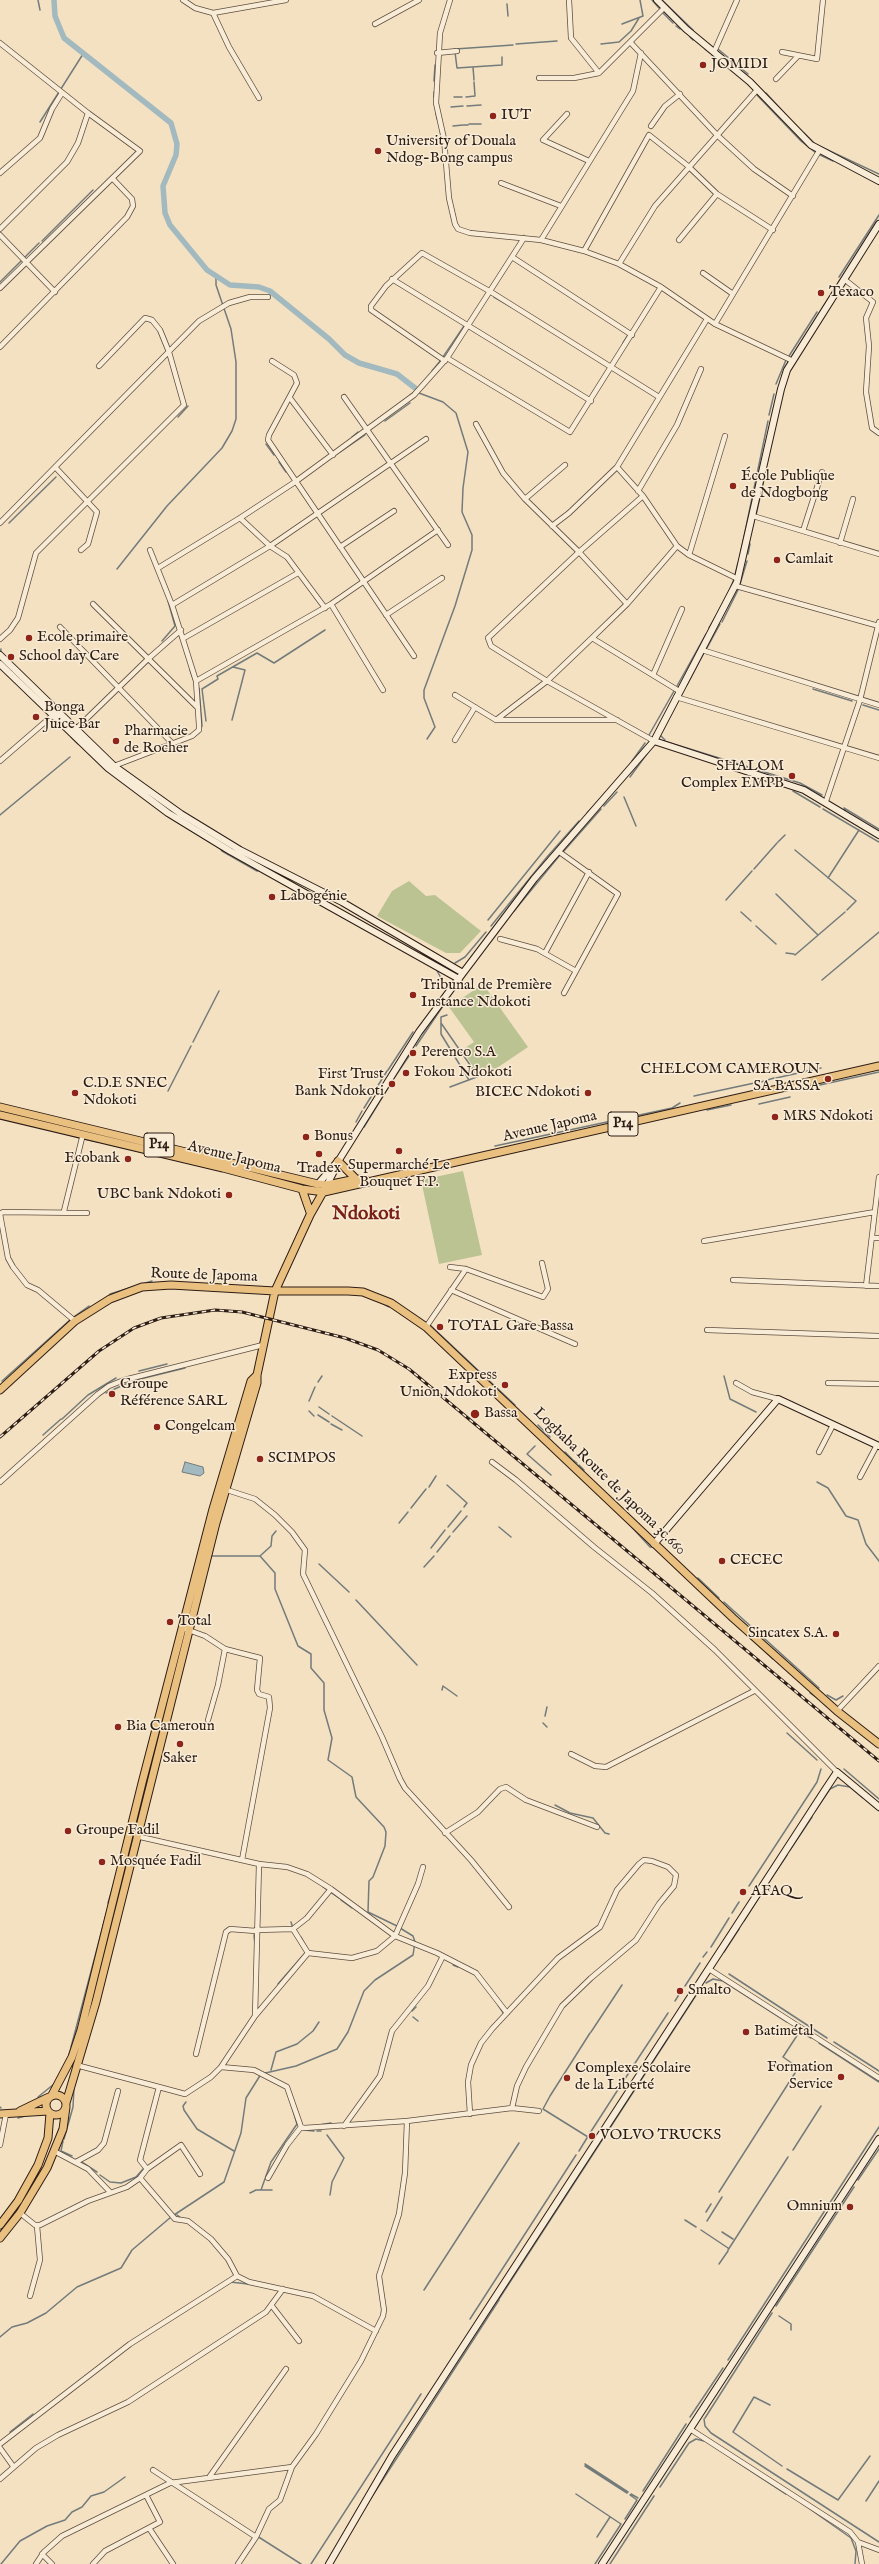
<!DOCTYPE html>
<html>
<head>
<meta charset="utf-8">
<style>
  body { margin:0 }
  canvas { display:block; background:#f4e1c2 }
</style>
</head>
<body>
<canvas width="879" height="2564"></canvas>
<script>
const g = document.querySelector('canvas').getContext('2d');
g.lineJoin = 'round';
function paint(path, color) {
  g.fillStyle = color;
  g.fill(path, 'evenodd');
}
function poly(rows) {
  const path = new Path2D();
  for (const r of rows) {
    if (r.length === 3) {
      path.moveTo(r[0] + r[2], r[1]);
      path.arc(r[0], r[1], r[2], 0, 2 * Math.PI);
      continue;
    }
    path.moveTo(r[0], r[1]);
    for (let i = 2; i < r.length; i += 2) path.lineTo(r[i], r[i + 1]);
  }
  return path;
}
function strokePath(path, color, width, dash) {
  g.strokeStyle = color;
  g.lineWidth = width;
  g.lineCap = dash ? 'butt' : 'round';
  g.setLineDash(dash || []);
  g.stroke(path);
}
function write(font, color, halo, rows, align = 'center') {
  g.font = font + ' "IM FELL English",serif';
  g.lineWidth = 3;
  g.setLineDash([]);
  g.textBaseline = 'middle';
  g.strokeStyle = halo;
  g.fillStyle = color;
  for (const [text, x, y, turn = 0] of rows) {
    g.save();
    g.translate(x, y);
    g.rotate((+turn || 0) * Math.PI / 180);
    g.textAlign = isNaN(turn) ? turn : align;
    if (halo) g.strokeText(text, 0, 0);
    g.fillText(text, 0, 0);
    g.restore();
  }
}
const green = poly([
  [409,881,426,896,435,895,481,931,460,953,446,953,377,916,392,891],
  [483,984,528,1047,494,1070,476,1045,490,1065,478,1074,462,1050,474,1042,449,1007],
  [463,1171,482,1255,439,1264,421,1180]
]);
const water = poly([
  [185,1462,203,1467,204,1473,200,1476,182,1472,185,1462]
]);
const stream = poly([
  [38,0,40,10],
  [652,0,659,8],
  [662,0,693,30],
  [507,4,508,16],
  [663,13,673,23],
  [622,24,643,16,640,0],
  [676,26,680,29],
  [690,37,693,40],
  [516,44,557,41],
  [601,44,619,42,631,31,639,18],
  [455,49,513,45],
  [705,49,710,53],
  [718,49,748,74],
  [455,52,457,68,502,65,502,57],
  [712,55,716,57],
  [473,67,474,80],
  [434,81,435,65],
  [434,92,434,97],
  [766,93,786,115],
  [756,94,801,141,816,153],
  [454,97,462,97],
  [466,97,475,96,474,82],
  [467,106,481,105],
  [451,107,463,106],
  [436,113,437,119],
  [40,122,83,54],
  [469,124,481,124],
  [464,125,468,125],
  [453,126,463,125],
  [804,133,815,144,879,174],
  [818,154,833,161],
  [42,241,93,190],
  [839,277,879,215],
  [0,282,39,243],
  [494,297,513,308],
  [623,343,628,335],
  [789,356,817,312],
  [443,357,464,326],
  [432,371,441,360],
  [776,384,786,360],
  [415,388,419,393,443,402,456,413,468,452,463,488,462,512,472,535,472,550,455,606,424,690,424,698,435,727,427,739],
  [410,395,414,392],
  [769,415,774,394],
  [178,417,188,406],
  [385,421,410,403],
  [352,437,358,432],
  [266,444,274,455],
  [340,452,365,435],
  [279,462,286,472],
  [756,515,765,475],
  [9,523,56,477],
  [748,554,750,544],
  [740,556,768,421],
  [117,569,167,506,222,448,232,431,236,419,236,362,231,329,216,285,216,278],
  [735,575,738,563],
  [740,584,747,561],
  [728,594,734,579],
  [722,622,738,590],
  [709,628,716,616],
  [179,635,181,640],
  [162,641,175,626,168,601],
  [707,648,720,624],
  [0,654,1,649],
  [190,670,196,687],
  [687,685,705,651],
  [677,686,706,634],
  [813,689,852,701],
  [863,705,879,710],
  [232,720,245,670,233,667],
  [206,721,202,689,218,679,217,676,257,653,274,663,325,630],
  [649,735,674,691],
  [660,735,665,740],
  [71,737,78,744],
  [192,738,199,733,202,726,199,688],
  [664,741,800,783,822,795],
  [632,761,645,743],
  [630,777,649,751],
  [793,791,820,807],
  [624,797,636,826],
  [604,806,617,792],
  [823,809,879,842],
  [846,812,844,808,879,829],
  [587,813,600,799],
  [0,815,70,757],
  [778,842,785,835],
  [220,848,222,851,257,871,260,870],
  [795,850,856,901,847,910],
  [563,852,601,809],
  [754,869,777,843],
  [828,878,859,830],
  [776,894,818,935],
  [726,900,752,871],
  [514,911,560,855],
  [741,912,751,921],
  [488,920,560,831],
  [491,926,547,857,579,821],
  [756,926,776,944],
  [786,953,794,954],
  [795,955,845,912],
  [455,963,465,957,486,932],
  [436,969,441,978,440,989],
  [822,980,879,932],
  [447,1015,441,1017,441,1034,469,1080],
  [441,1023,477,1075],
  [193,1042,219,991],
  [416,1046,451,994],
  [388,1070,413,1032],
  [776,1078,821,1068],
  [761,1082,774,1078],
  [390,1084,413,1050],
  [820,1085,879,1072],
  [450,1087,482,1075,497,1075],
  [168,1091,191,1046],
  [694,1096,759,1082],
  [759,1104,790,1097],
  [364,1108,387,1071],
  [707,1110,731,1105],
  [356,1122,362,1111],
  [364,1127,388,1088],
  [67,1134,80,1138],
  [84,1139,98,1142],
  [107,1144,154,1155],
  [495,1146,672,1108,680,1103],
  [110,1294,152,1281],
  [382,1303,389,1307],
  [75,1316,89,1306],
  [430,1325,515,1405],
  [139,1371,167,1364],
  [724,1376,730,1399,756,1412],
  [2,1381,71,1319],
  [318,1382,322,1376],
  [106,1393,132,1381,185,1368],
  [309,1401,315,1387],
  [319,1407,329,1414],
  [309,1411,314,1416],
  [318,1415,329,1422],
  [332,1416,362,1436],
  [62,1419,88,1395,116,1378],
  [331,1424,342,1430],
  [538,1425,550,1437],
  [43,1435,61,1419],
  [531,1450,535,1446],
  [530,1451,527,1454,551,1475],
  [565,1452,572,1459],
  [573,1460,577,1463],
  [579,1465,584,1470],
  [817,1482,828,1488,846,1516,858,1520,866,1544,879,1561],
  [447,1485,467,1503,464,1507],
  [429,1487,436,1476],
  [411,1508,426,1489],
  [399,1523,408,1512],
  [628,1523,650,1547,653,1547],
  [448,1527,461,1511],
  [499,1527,511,1537],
  [453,1532,467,1516],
  [431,1548,445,1530],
  [437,1552,450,1536],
  [210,1556,260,1556,275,1573,275,1589,298,1646,311,1654,311,1668,324,1683,324,1710,332,1738,328,1760,352,1777,356,1797,384,1827,386,1832,385,1846,373,1877,369,1881,368,1912,397,1926],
  [260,1556,271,1546,272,1536,276,1531],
  [319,1564,349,1592],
  [424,1567,434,1556],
  [698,1578,719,1598],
  [356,1600,417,1665],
  [724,1602,819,1688],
  [748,1636,773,1659],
  [442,1690,443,1686,457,1696],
  [810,1693,820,1700],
  [827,1695,836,1700,843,1696],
  [545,1716,547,1707],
  [543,1723,547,1727],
  [787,1733,817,1760],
  [844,1769,879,1799],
  [866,1800,879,1811],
  [555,1805,570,1813,593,1818,605,1833,609,1834],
  [815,1811,830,1789,838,1785,850,1787,863,1798],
  [790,1850,812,1817],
  [767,1885,787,1855],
  [749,1886,817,1782,821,1769],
  [323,1887,339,1898],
  [341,1900,352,1908],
  [108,1903,114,1883],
  [732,1913,739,1902],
  [744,1921,763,1891],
  [291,1922,293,1928],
  [254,1935,255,1946],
  [301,1937,307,1948],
  [711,1947,729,1918],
  [724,1952,739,1929],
  [703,1957,707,1952],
  [453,1965,458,1967],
  [729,1974,827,2038],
  [706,1983,713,1979,723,1981,787,2022],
  [278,1984,306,1952],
  [685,1986,700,1963],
  [675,2001,680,1993],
  [498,2005,504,2014],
  [412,2011,416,2007],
  [413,2017,418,2021],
  [794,2027,811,2038],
  [591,2032,622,1985],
  [834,2042,879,2071],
  [819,2043,879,2082],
  [71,2047,107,1911],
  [639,2057,668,2013],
  [271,2070,276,2052,297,2044,313,2031,319,2022],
  [550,2096,590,2033],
  [550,2096,543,2109,588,2137],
  [38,2097,54,2084],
  [186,2102,183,2106,184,2110,197,2129,234,2151],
  [0,2107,1,2108],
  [18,2118,25,2116],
  [319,2125,331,2123],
  [304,2130,314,2131],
  [317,2131,321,2131],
  [590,2133,639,2057],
  [327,2135,344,2158,332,2182,330,2195],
  [64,2139,73,2107,74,2087],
  [63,2141,61,2151,72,2156],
  [793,2150,821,2106],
  [579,2151,590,2133],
  [77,2159,97,2172],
  [100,2175,110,2182,121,2183,136,2177,144,2168],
  [858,2180,879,2149],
  [261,2190,271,2162,297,2124,291,2104],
  [719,2192,795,2073,796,2066,783,2057,798,2034],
  [250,2193,256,2190,272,2190],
  [706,2212,711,2204],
  [174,2215,224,2182,241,2133,246,2098,261,2074,296,2066,337,2049,348,2032,364,1991,375,1980,413,1955,415,1942,413,1936,400,1928],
  [177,2215,181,2218],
  [685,2220,696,2227],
  [707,2221,722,2197],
  [701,2230,728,2248],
  [722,2232,733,2239],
  [728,2250,788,2157],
  [719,2264,728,2251],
  [230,2282,248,2284],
  [424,2290,519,2143],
  [499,2299,702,1986],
  [776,2306,854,2187],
  [779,2316,791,2324,791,2330],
  [470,2319,576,2155],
  [0,2337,12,2327,27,2323,46,2313,77,2287,121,2268,132,2250,171,2217],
  [728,2360,879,2127],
  [770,2405,754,2397,733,2432,782,2466],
  [690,2417,723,2368],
  [705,2418,772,2313],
  [704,2419,705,2426,711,2433,879,2542],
  [10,2432,33,2414],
  [731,2458,786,2494],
  [585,2464,628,2492],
  [585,2466,627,2493],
  [787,2469,838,2500,870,2456],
  [660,2487,689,2443,696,2439,704,2441],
  [643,2491,686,2424],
  [576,2494,621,2524],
  [631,2494,638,2498],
  [369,2501,499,2300],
  [866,2501,879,2481],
  [800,2502,851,2538,856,2551,855,2564],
  [625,2519,637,2500,630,2495],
  [257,2536,301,2564],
  [597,2537,610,2517],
  [1,2564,20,2541,47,2526,65,2520,72,2512,82,2507,91,2496,104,2492,125,2477],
  [311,2564,421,2394],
  [595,2564,621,2524],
  [610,2564,654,2496]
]);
const canal = poly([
  [54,0,55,16,64,38,171,123,177,144,176,155,163,186,165,213,170,225,207,270,230,285,259,287,270,291,329,339,345,355,359,363,397,374,415,388]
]);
const street = poly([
  [183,0,195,8,213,13,286,0],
  [450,0,440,33,436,103,444,139,449,198,455,224,458,229,470,233,541,240,584,251,619,264,661,287,715,324,793,361],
  [569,0,571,38,599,73],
  [213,13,229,47,259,98],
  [375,24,419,0],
  [0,43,88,113,140,151,0,288],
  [631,43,717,135,754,169,793,196],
  [714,52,737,0],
  [782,52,817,59,823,0],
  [437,53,457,51],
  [539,78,574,78,599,73,664,8],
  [776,79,798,56],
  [567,114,543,140,589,161],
  [651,126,665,106,680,94],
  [0,173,40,138,52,109,62,93],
  [501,183,561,206],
  [0,229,67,162,78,143,88,113],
  [0,235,55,292],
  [541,240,633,91,641,53],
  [679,240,717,194],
  [584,251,649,135,688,166,717,194,773,230],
  [512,257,632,335],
  [619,264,655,206,757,90],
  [703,273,733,294],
  [392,279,591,401],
  [844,279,873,302,866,318,869,346,866,392,872,428,879,433],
  [715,324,819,151],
  [0,347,127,217,133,206,132,199,113,179],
  [447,358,570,432,661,287],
  [272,361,294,375,297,383,269,435,268,440,414,656],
  [445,361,371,310,371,306,386,286,422,253,491,292,659,397],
  [344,397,448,545],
  [290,398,333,455],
  [476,424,503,473,525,499,579,552,488,638,491,646,547,681,654,741],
  [617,467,643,496,677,546],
  [56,468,97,512,88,544,81,550],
  [638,491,677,425,701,369],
  [525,499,565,465],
  [753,516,879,554],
  [240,518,270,546,287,557,325,608],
  [0,523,199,321,229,303,250,297,268,297],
  [552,526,569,513,617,467,707,319],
  [803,531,822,472],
  [840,543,853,499],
  [340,547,394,511],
  [689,555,725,436],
  [158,568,240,518,295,482,414,395,447,358,524,238],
  [736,586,879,626],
  [93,604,198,708],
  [331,604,383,690],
  [627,604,579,552,643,496],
  [172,605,270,546,426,439],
  [386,615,442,578],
  [60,627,172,743],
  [184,638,298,573],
  [592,638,679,691],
  [0,639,10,630,18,618,36,553,184,405,169,352,160,330,152,320,145,318,99,366],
  [702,650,879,705],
  [653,675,682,609],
  [196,681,331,604,438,530],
  [455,695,496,720,617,720],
  [676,697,879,758],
  [496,720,547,681,592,638,627,604,677,546,689,555,738,579],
  [75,730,148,659,181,630],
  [455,740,475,707],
  [0,761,52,716],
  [114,766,192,736,199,730,199,725,196,681,172,605,150,550],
  [826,801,860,700,879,622],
  [558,851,618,894,564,993],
  [500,939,537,949,576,971],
  [545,953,589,872],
  [64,1211,83,1134],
  [872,1238,879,1238],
  [704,1241,875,1212],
  [450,1267,466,1269,543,1297,548,1289,542,1263],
  [733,1280,879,1286],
  [866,1286,879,1177],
  [451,1290,575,1344],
  [75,1321,38,1290,27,1285,13,1267,8,1258,0,1214,3,1212,87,1213],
  [426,1327,466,1269],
  [707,1330,879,1336],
  [736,1383,752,1392,778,1399],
  [828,1383,879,1384],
  [819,1452,833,1425],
  [492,1462,516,1480,594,1547,652,1593,715,1650,837,1772],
  [860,1477,877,1445],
  [0,1482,98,1394,109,1386,124,1380,263,1345],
  [224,1489,255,1499,275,1515,292,1532,305,1550,303,1574,382,1737,400,1779,405,1788,471,1860,509,1907],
  [183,1628,205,1636,225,1649,260,1658,257,1690,259,1694,269,1697,270,1708,242,1860],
  [837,1711,879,1666],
  [208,1720,218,1685,225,1649],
  [571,1754,595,1766,606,1767,754,1691],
  [445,1833,478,1812,500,1789,506,1787,526,1800,597,1827],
  [136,1836,259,1864,287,1867,307,1874,331,1889,395,1936,437,1953,476,1973,507,2013],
  [293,1929,308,1953,352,1958,377,1951,395,1936,418,1884,423,1867],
  [256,1930,293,1929,307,1918,331,1889],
  [709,1969,879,2078],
  [255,2016,308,1953],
  [196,2054,226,1932,230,1929,256,1931],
  [76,2065,159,2087],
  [221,2067,254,2070,287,2087,301,2127,304,2128,407,2121,512,2108,539,2111],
  [470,2114,468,2082,471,2065,481,2043,492,2029,558,1958,600,1927,617,1890,639,1864,644,1860,652,1861,668,1867,676,1875,674,1886,659,1904,636,1940,591,1978,562,2006,526,2067,517,2086,512,2108],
  [344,2126,380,2076,392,2031,428,1986,443,1956],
  [0,2145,6,2114],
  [54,2151,88,2169,110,2192],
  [76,2162,98,2150,104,2143,118,2091],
  [147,2169,140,2160,159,2087,185,2094,211,2077,221,2067,255,2016,259,1864],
  [268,2178,287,2145,301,2127],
  [20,2213,35,2225,40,2225,88,2201,127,2187,140,2178,147,2169,181,2145,200,2174],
  [237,2276,249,2282,313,2296,376,2331],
  [30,2296,40,2260,37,2226],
  [272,2306,299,2341],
  [690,2429,850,2532,858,2542,862,2564],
  [0,2444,130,2344,237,2276,228,2259,211,2239,188,2221,175,2219,140,2178],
  [0,2448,13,2466],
  [153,2470,256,2537],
  [210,2476,286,2369],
  [0,2479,36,2448,58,2435,128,2402,266,2312,283,2289],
  [149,2528,173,2564],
  [858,2542,879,2550],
  [42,2554,52,2564],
  [36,2564,44,2552,62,2536,170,2483,292,2467],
  [93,2564,105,2551,160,2522,146,2495],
  [238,2564,256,2537,269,2509,280,2500,292,2467,316,2434,361,2361,383,2316,384,2310,379,2276,399,2214,405,2173,407,2121]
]);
const secondary = poly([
  [657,0,686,29,750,82,811,145,879,181],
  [0,655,114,766,181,814,240,850,342,902,463,973],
  [0,664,108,768,168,813,230,851,459,979],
  [654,741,804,790,879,835],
  [318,1184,339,1160,419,1032,463,973,534,879,654,741,737,582,781,389,787,370,879,224],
  [327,1185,336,1167],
  [654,1544,778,1399,879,1446],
  [329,2564,392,2456,825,1790,837,1772,879,1807],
  [602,2564,879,2139]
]);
const primary = poly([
  [0,1107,318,1184,327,1185,356,1179,366,1180],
  [0,1115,223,1168,302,1189,324,1192,879,1066],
  [338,1161,356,1179],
  [302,1189,310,1212],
  [0,1390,75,1321,110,1299,142,1287,171,1285,275,1291,348,1291,363,1292,373,1296,391,1303,426,1327,733,1618,837,1711,879,1744],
  [56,2105,10],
  [52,2095,72,2057,81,2030,142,1783,213,1509,251,1381,257,1375],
  [66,2103,96,2002,216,1523,257,1383,257,1375,275,1291,310,1215,327,1185],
  [20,2111,49,2097],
  [0,2114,48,2111],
  [0,2225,18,2201,38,2165,48,2138,50,2113],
  [0,2238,20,2213,47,2168,63,2129,66,2107]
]);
const rail = poly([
  [0,1437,99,1351,134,1328,161,1318,215,1310,242,1312,345,1338,378,1350,409,1369,879,1761]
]);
const markers = [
  [703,65,4,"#8f2418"],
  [493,116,4,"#8f2418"],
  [378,151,4,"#8f2418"],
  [821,293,4,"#8f2418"],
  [733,486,4,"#8f2418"],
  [777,560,4,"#8f2418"],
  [29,638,4,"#8f2418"],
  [11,657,4,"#8f2418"],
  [36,717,4,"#8f2418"],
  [116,741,4,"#8f2418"],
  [792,776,4,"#8f2418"],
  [272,897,4,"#8f2418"],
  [413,995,4,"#8f2418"],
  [413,1053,4,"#8f2418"],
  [406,1073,4,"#8f2418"],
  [828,1079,4,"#8f2418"],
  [392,1084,4,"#8f2418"],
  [75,1093,4,"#8f2418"],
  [588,1093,4,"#8f2418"],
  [775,1117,4,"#8f2418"],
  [306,1137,4,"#8f2418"],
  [399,1151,4,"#8f2418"],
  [319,1154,4,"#8f2418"],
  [128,1159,4,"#8f2418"],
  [229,1195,4,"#8f2418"],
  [440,1327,4,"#8f2418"],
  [505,1385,4,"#8f2418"],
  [112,1394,4,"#8f2418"],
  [475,1414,5,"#8f2418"],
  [157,1427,4,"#8f2418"],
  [260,1459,4,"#8f2418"],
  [722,1561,4,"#8f2418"],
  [170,1622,4,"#8f2418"],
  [836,1634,4,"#8f2418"],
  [118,1727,4,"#8f2418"],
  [180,1744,4,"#8f2418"],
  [68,1831,4,"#8f2418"],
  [102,1862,4,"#8f2418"],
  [743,1892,4,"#8f2418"],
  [680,1991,4,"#8f2418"],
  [746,2032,4,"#8f2418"],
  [841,2077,4,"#8f2418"],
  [567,2078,4,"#8f2418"],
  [592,2136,4,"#8f2418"],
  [850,2207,4,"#8f2418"]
];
const shields = [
  [623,1124,30],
  [159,1145,30]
];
const shieldNames = [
  ["P14",623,1124],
  ["P14",159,1145]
];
const poiNames = [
  ["JOMIDI",711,65],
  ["IUT",501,116],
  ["University of Douala",386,142],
  ["Ndog-Bong campus",386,159],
  ["Texaco",829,293],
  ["École Publique",741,477],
  ["de Ndogbong",741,494],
  ["Camlait",785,560],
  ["Ecole primaire",37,638],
  ["School day Care",19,657],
  ["Bonga",44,708],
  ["Juice Bar",44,725],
  ["Pharmacie",124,732],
  ["de Rocher",124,749],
  ["SHALOM",784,767,"right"],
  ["Complex EMPB",784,784,"right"],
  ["Labogénie",280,897],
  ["Tribunal de Première",421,986],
  ["Instance Ndokoti",421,1003],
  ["Perenco S.A",421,1053],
  ["CHELCOM CAMEROUN",820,1070,"right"],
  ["SA BASSA",820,1087,"right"],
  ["Fokou Ndokoti",414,1073],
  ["First Trust",384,1075,"right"],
  ["Bank Ndokoti",384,1092,"right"],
  ["C.D.E SNEC",83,1084],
  ["Ndokoti",83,1101],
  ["BICEC Ndokoti",580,1093,"right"],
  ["MRS Ndokoti",783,1117],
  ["Bonus",314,1137],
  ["Ecobank",120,1159,"right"],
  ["Supermarché Le",399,1166,"center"],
  ["Bouquet F.P.",399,1183,"center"],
  ["Tradex",319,1169,"center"],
  ["UBC bank Ndokoti",221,1195,"right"],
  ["TOTAL Gare Bassa",448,1327],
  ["Express",497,1376,"right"],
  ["Union Ndokoti",497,1393,"right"],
  ["Groupe",120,1385],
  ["Référence SARL",120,1402],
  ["Bassa",484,1414],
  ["Congelcam",165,1427],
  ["SCIMPOS",268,1459],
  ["CECEC",730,1561],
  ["Total",178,1622],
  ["Sincatex S.A.",828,1634,"right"],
  ["Bia Cameroun",126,1727],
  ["Saker",180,1759,"center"],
  ["Groupe Fadil",76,1831],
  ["Mosquée Fadil",110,1862],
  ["AFAQ",751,1892],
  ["Smalto",688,1991],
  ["Batimétal",754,2032],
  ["Formation",833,2068,"right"],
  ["Service",833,2085,"right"],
  ["Complexe Scolaire",575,2069],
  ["de la Liberté",575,2086],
  ["VOLVO TRUCKS",600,2136],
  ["Omnium",842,2207,"right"]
];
const streetNames = [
  ["Avenue Japoma",550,1127,-13],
  ["Avenue Japoma",234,1158,14],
  ["Route de Japoma",204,1276,2],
  ["Logbaba Route de Japoma 3c.660",609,1482,44]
];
const districtNames = [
  ["Ndokoti",366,1215]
];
paint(green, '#bbc393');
paint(water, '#a2babf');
strokePath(water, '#737b7b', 1);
strokePath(stream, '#737b7b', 1.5);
strokePath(canal, '#a2babf', 5.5);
strokePath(street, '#5f4e40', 6);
strokePath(secondary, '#2d1d15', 8);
strokePath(primary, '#2d1d15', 9);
strokePath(street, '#f8ecd7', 4.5);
strokePath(secondary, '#f8ecd7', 6);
strokePath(primary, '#eac081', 7);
strokePath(rail, '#2d1d15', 3);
strokePath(rail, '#f8ecd7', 1.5, [4.5]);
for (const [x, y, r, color] of markers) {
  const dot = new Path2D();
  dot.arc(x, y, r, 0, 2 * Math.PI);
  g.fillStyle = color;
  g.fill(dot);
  strokePath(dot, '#f8ecd7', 1.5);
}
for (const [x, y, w] of shields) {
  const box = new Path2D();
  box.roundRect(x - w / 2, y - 12, w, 24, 3);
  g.fillStyle = '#f8ecd7';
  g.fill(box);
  strokePath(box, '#2d1d15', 1);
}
write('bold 14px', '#2d1d15', null, shieldNames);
write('15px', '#2d1d15', '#f8ecd7', poiNames, 'left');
write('15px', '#2d1d15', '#f8ecd7', streetNames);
write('bold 19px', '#7a1f14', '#f8ecd7', districtNames);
</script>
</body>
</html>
